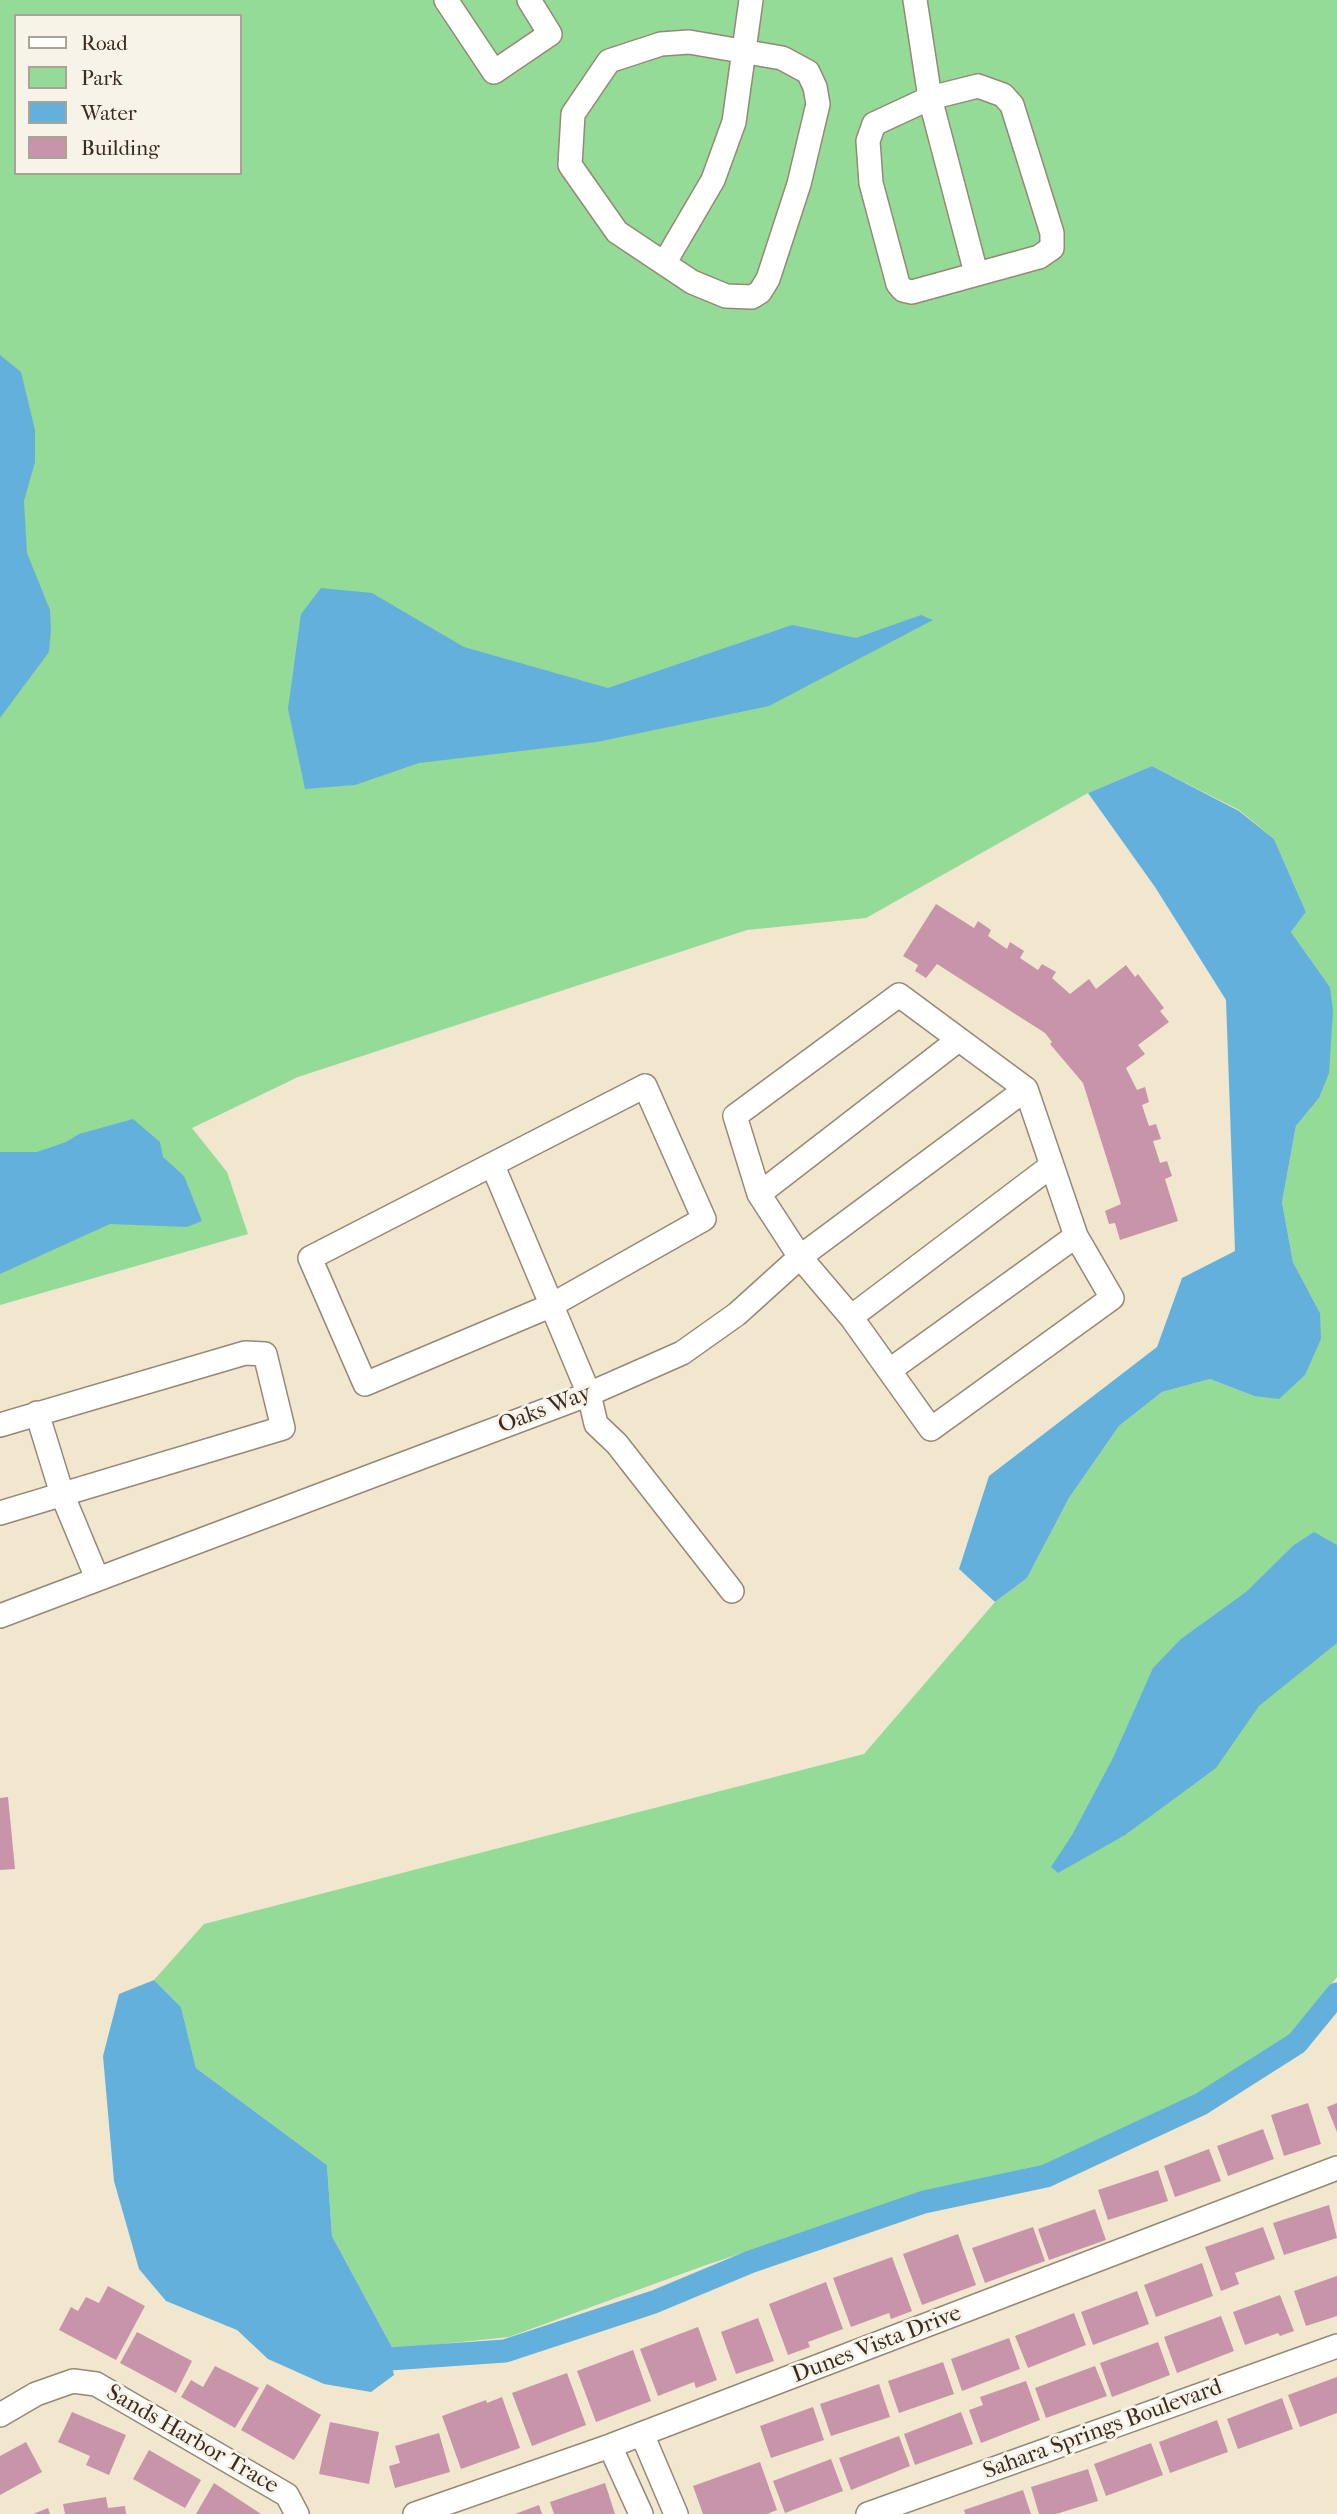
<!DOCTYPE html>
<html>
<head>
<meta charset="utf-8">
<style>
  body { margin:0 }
  #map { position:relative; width:1337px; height:2514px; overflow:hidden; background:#f1e7ce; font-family:"IM FELL French Canon",serif }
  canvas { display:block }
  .legend { position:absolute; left:14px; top:14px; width:228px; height:161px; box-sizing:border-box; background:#f7f3e8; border:2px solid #aca397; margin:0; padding:9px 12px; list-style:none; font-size:21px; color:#3b2a1e }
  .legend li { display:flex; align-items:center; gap:14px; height:35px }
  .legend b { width:35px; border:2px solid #aca397 }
</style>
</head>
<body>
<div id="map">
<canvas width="1337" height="2514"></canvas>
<ul class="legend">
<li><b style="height:9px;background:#fff"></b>Road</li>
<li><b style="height:19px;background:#93db96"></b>Park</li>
<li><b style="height:19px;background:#64b0dd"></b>Water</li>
<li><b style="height:19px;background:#c794aa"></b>Building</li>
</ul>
</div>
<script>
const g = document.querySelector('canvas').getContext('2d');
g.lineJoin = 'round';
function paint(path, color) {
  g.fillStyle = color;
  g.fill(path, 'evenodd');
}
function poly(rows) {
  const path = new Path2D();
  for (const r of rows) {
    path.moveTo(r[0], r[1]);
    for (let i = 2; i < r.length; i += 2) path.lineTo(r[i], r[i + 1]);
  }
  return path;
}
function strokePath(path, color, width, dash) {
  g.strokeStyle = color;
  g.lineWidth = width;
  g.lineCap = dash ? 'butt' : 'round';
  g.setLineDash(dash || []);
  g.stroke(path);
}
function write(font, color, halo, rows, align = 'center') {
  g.font = font + ' "IM FELL French Canon",serif';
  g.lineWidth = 6;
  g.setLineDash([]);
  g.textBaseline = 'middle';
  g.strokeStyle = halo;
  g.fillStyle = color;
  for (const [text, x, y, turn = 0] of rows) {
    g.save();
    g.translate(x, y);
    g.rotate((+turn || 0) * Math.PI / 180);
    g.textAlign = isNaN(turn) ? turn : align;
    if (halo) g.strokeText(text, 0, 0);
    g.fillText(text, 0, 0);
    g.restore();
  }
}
const green = poly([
  [0,0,1337,0,1337,1977,1291,2035,1197,2097,1046,2168,923,2194,706,2265,509,2337,393,2349,332,2236,327,2165,196,2068,181,2007,154,1980,204,1924,864,1754,995,1602,1027,1578,1069,1498,1119,1426,1162,1392,1210,1379,1254,1396,1320,1313,1293,1262,1282,1202,1296,1126,1319,1098,1330,987,1291,932,1306,912,1274,839,1239,810,1152,766,1088,793,866,918,747,930,298,1077,192,1128,227,1172,248,1234,0,1305],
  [16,16,240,16,240,173,16,173]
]);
const water = poly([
  [0,355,21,372,35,430,35,462,24,501,27,553,50,610,51,630,49,652,0,718],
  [321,588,372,593,464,647,608,688,792,625,856,638,921,615,933,620,769,706,597,742,419,763,355,785,305,789,288,709,301,614],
  [1152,766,1239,811,1274,839,1306,912,1291,932,1330,987,1333,1011,1329,1073,1319,1098,1296,1126,1282,1202,1293,1262,1320,1313,1321,1339,1305,1375,1279,1399,1254,1396,1210,1379,1162,1392,1119,1426,1069,1498,1027,1578,995,1602,959,1569,989,1476,1157,1347,1182,1278,1235,1251,1226,1000,1155,887,1088,793],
  [133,1119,160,1142,163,1157,184,1176,202,1221,187,1227,110,1224,0,1274,0,1152,37,1152,66,1142,79,1134],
  [1314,1532,1337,1545,1337,1643,1259,1706,1216,1768,1125,1835,1058,1873,1051,1867,1072,1835,1113,1758,1153,1668,1181,1639,1246,1592,1294,1545],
  [154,1980,181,2007,196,2068,327,2165,332,2236,393,2349,390,2359,394,2375,371,2392,324,2384,268,2359,237,2330,166,2301,139,2269,114,2181,103,2056,119,1994]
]);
const canal = poly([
  [390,2359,505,2351,654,2302,750,2262,924,2202,1046,2176,1201,2104,1297,2043,1337,1994]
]);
const building = poly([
  [936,904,974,928,978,921,991,930,988,936,1007,949,1010,942,1024,951,1020,958,1038,970,1042,964,1056,972,1052,978,1070,994,1089,979,1096,989,1126,965,1135,977,1138,974,1164,1008,1160,1011,1169,1022,1138,1045,1145,1054,1126,1068,1137,1090,1145,1087,1149,1102,1142,1105,1149,1126,1156,1124,1161,1139,1153,1141,1160,1163,1167,1161,1172,1176,1165,1179,1178,1221,1120,1240,1115,1223,1109,1224,1105,1211,1121,1204,1083,1083,1050,1044,1052,1042,1045,1033,937,964,926,978,915,971,918,965,903,956],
  [8,1797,15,1869,0,1870,0,1798],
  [1308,2103,1321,2144,1284,2156,1271,2115],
  [1337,2103,1337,2132,1327,2107],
  [1263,2129,1274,2159,1228,2176,1217,2146],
  [1209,2149,1221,2181,1175,2197,1164,2166],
  [1158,2170,1168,2201,1108,2220,1098,2190],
  [1329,2205,1337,2238,1284,2255,1273,2223],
  [1095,2209,1106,2240,1049,2260,1038,2229],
  [1033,2227,1045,2261,985,2283,972,2248],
  [1263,2227,1275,2259,1235,2273,1239,2284,1221,2291,1205,2247],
  [958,2234,976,2285,922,2305,903,2254],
  [892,2257,912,2311,891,2319,889,2313,851,2327,833,2278],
  [1202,2263,1213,2296,1156,2317,1144,2285],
  [1337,2276,1337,2316,1306,2326,1294,2291],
  [826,2282,843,2329,808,2342,810,2347,788,2355,769,2304],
  [108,2286,145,2306,116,2360,59,2330,71,2307,78,2311,86,2297,99,2303],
  [1137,2291,1149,2324,1093,2345,1081,2312],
  [1280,2295,1294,2331,1280,2336,1278,2333,1245,2345,1233,2312],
  [1074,2313,1086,2345,1028,2368,1015,2336],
  [1221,2316,1234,2351,1177,2373,1164,2337],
  [758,2318,774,2361,736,2374,721,2332],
  [698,2327,717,2380,696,2388,694,2382,658,2396,640,2349],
  [137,2332,192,2361,176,2393,120,2363],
  [1009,2338,1020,2369,962,2391,951,2359],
  [1158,2342,1170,2375,1112,2397,1100,2363],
  [633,2350,651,2401,596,2422,577,2371],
  [943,2362,954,2394,899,2413,888,2381],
  [215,2366,259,2388,235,2428,181,2397,191,2380,203,2387],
  [1095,2366,1107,2396,1046,2418,1035,2388],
  [567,2373,586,2425,532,2446,512,2393],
  [1337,2377,1337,2413,1300,2427,1288,2395],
  [1026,2381,1040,2420,981,2443,969,2410,983,2405,980,2397],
  [267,2384,321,2415,294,2460,241,2430],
  [879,2384,890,2417,831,2436,820,2404],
  [502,2397,520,2448,461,2469,442,2416,486,2400,487,2403],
  [1282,2398,1293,2429,1238,2449,1227,2419],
  [813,2407,824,2440,771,2458,760,2426],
  [72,2412,126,2435,109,2475,86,2465,90,2456,58,2442],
  [961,2412,973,2444,915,2465,904,2434],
  [1217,2420,1228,2452,1170,2473,1159,2442],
  [330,2422,379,2432,369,2484,319,2474],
  [439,2433,450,2472,395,2488,389,2466,400,2463,395,2446],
  [899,2436,910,2466,851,2490,839,2458],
  [26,2442,42,2472,0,2495,0,2456],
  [1151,2443,1163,2475,1106,2496,1094,2464],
  [149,2450,201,2480,185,2508,133,2479],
  [831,2459,843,2491,785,2513,773,2481],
  [760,2462,777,2510,767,2514,703,2514,693,2486],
  [1088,2469,1098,2501,1056,2514,1039,2514,1031,2487],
  [214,2483,261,2514,196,2514],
  [605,2483,615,2514,554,2514,550,2502],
  [1023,2490,1031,2514,965,2514,964,2510],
  [106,2497,108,2508,125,2506,126,2514,65,2514,63,2504],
  [539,2505,542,2514,515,2514],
  [48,2508,50,2514,33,2514]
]);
const minor = poly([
  [446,0,494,72,550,34,529,0],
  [915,0,930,98,976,273],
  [689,42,782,58,808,72,815,87,818,104,799,184,768,279,760,292,752,297,726,296,692,282,617,232,570,165,573,114,609,61,661,44,689,42],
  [978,86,1003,95,1012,105,1052,233,1052,248,1039,257,912,292,903,290,898,284,871,183,868,141,874,124,930,98,978,86],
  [665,262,713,180,734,122,751,0],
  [899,995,1026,1089,1076,1236,1112,1298,931,1429,851,1317,800,1257,759,1194,735,1116,899,995],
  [645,1086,704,1219,550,1306,365,1384,310,1258,645,1086],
  [493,1166,589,1394,596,1424,617,1444,732,1591],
  [759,1194,957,1041],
  [851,1317,1051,1166],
  [890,1370,1076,1236],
  [37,1413,62,1494,97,1578],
  [0,1425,245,1353,265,1354,283,1428,0,1513],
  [0,1616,589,1394,682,1353,737,1314,800,1257,1026,1089],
  [0,2415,36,2394,73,2381,96,2384,287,2495,297,2514],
  [642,2434,676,2514],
  [610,2446,641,2514],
  [415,2514,610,2446,1337,2168],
  [868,2514,1337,2346]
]);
const streetNames = [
  ["Oaks Way",545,1410,-21],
  ["Dunes Vista Drive",877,2345,-21],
  ["Sahara Springs Boulevard",1103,2430,-20],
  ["Sands Harbor Trace",192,2440,30]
];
paint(green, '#93db96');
paint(water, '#64b0dd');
strokePath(canal, '#64b0dd', 23);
paint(building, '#c794aa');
strokePath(minor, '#968876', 26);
strokePath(minor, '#fff', 23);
write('23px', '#3b2a1e', '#f7f3e8', streetNames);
</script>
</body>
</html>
